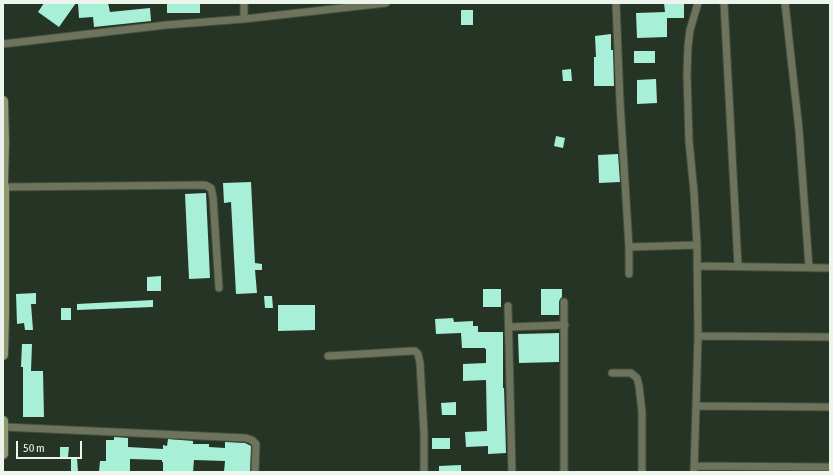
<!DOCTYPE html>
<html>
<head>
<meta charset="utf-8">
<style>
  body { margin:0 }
  #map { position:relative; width:833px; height:475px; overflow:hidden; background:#263425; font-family:"Asap Condensed",sans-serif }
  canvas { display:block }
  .frame { position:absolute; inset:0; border:4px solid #ebf5eb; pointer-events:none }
  .scale { position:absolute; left:16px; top:441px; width:66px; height:18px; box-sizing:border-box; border:2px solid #ebf5eb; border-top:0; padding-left:5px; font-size:12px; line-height:14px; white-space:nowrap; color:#ebf5eb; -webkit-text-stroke:3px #263425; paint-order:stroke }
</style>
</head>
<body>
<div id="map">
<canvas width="833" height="475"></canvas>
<div class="frame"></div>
<div class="scale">50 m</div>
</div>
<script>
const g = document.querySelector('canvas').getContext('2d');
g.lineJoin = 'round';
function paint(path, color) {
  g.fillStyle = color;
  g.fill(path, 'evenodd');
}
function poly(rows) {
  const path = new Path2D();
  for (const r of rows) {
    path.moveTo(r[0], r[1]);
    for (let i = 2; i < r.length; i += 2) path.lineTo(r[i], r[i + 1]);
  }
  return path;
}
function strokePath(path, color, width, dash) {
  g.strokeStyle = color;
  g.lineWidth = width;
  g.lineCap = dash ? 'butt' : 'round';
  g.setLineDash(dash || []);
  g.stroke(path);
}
const building = poly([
  [44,3,76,3,59,27,38,12],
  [78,3,108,3,110,12,150,8,151,21,94,27,93,17,79,18],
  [167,3,200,3,200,13,167,13],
  [664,3,684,3,684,18,667,18,667,37,637,38,636,13,665,12],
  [461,10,473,10,473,25,461,25],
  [611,34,611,50,613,50,614,86,594,86,594,57,596,57,595,36],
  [634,51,655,51,655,63,634,63],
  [571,69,572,81,563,81,562,70],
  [656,79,657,103,637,104,637,80],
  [556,136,565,138,563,148,554,146],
  [618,154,620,182,599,183,598,155],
  [251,182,255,263,262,264,262,270,255,270,257,293,236,294,231,202,224,203,223,183],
  [206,193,210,278,189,279,185,194],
  [161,276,161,291,147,291,147,277],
  [483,289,501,289,501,307,483,307],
  [541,289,562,289,562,297,560,299,559,302,559,315,541,315],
  [36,293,36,304,31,304,33,330,25,330,24,323,17,324,16,294],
  [264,296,272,296,273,308,265,308],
  [153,300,153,307,77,310,77,304],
  [278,305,315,305,315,330,278,331],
  [61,308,71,308,71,320,61,320],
  [453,318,454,322,473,321,473,326,478,326,478,332,503,332,503,388,504,388,506,453,488,454,488,446,466,447,465,432,487,431,486,380,463,381,463,364,486,363,486,349,485,349,485,348,462,348,461,333,436,334,435,319],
  [559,333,559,362,519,363,518,334],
  [22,344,32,344,31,371,43,371,44,417,23,417,23,367,21,367],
  [456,402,456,415,442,415,441,403],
  [114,437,128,438,128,447,163,449,163,445,167,446,168,439,193,441,193,444,209,444,209,447,225,448,225,442,245,443,251,446,250,472,224,472,225,461,194,460,193,472,163,472,163,462,162,462,162,460,130,459,130,472,99,472,100,461,106,461,106,440,114,440],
  [432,438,450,438,450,449,432,449],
  [60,447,69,447,68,457,60,457],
  [71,458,77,458,78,472,71,472],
  [461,465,461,472,439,472,439,466]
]);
const minor = poly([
  [244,3,244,19],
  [616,3,620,102,629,247,629,274],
  [724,3,738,266],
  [785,3,799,130,809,267],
  [3,44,166,25,244,19,386,3],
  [4,187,205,185,211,188,213,197,219,288],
  [629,247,697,245],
  [697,266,830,268],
  [508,306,512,472],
  [509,327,565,325],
  [698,336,830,337],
  [328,356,412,351,415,351,418,354,420,363,424,433,424,472],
  [612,373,631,373,637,378,639,386,642,412,642,472],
  [696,406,830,407],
  [4,427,246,438,252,440,256,444,255,472],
  [694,466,830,467],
  [564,472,564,302],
  [694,472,696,406,698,336,697,245,694,192,689,141,687,74,688,46,690,30,698,3]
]);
const secondary = poly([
  [3,101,4,142,3,184,4,187,4,314,3,355],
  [3,421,3,454]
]);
paint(building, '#a8efd7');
strokePath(minor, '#424f41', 9);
strokePath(secondary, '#424f41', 12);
strokePath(minor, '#6e735b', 7);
strokePath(secondary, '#929872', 10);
</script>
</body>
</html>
